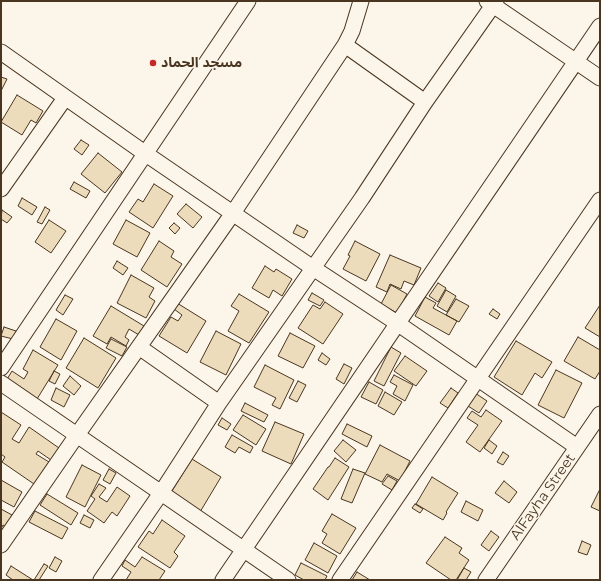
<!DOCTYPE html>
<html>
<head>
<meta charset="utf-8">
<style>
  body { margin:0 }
  #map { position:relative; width:601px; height:581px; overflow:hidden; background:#fbf6e9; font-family:Montserrat,sans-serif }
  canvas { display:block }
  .frame { position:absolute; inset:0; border:2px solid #4a3520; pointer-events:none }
</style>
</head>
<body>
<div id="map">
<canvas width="601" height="581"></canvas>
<div class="frame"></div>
</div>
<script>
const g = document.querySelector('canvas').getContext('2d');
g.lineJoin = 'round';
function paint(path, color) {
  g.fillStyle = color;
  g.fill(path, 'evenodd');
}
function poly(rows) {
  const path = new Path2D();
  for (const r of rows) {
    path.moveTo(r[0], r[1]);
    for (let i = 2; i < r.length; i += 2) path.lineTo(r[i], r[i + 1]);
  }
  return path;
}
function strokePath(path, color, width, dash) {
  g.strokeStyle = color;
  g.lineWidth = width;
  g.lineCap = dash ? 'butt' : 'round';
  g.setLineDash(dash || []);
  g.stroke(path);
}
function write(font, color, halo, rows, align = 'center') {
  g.font = font + ' Montserrat,"Noto Sans Arabic",sans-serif';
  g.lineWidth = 3;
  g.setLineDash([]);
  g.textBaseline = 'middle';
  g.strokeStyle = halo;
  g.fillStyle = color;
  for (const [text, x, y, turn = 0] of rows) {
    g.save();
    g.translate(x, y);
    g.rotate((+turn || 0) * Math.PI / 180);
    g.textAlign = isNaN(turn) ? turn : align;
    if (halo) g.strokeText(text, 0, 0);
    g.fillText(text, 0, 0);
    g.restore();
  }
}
const building = poly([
  [1,77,7,79,1,91,1,77],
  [17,95,43,111,36,123,31,120,22,135,1,122,17,95],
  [81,140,89,145,82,155,74,149,81,140],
  [98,153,122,172,105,193,81,174,98,153],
  [74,182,90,191,86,198,70,189,74,182],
  [154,184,173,196,153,228,129,212,138,199,143,202,154,184],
  [22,198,37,207,32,215,18,206,22,198],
  [186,204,202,217,193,228,177,214,186,204],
  [45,207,50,210,42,224,37,222,45,207],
  [2,210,12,217,7,223,1,219,2,210],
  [49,220,66,231,51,253,35,242,49,220],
  [126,220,150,233,137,257,113,244,126,220],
  [174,223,180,228,175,234,169,228,174,223],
  [297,225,308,231,304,238,293,233,297,225],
  [159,241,174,251,171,257,182,264,167,287,141,270,159,241],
  [355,241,380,254,366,281,343,269,350,256,348,255,355,241],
  [390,255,421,268,414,285,404,281,401,289,390,284,387,292,376,287,390,255],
  [117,261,128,268,123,275,113,268,117,261],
  [265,266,274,272,276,269,292,279,282,296,273,290,269,298,252,288,265,266],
  [131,275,154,288,149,297,155,301,146,318,117,303,131,275],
  [438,283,446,288,438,302,429,296,438,283],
  [391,285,407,294,397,313,381,304,391,285],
  [446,290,456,296,447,312,437,306,446,290],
  [312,293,324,300,320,306,308,300,312,293],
  [239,294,269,312,249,343,228,331,239,311,231,306,239,294],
  [65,295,73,299,63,315,56,310,65,295],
  [425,297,436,303,433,308,457,321,449,335,415,316,425,297],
  [456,299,469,306,459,322,446,315,456,299],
  [325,302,343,314,323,344,298,328,313,305,320,309,325,302],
  [177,303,206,321,187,353,159,336,171,317,178,321,182,315,174,309,177,303],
  [600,305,600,337,585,328,600,305],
  [111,306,144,326,139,335,129,329,125,337,129,340,126,346,111,337,107,344,93,336,111,306],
  [493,309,500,314,497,319,489,314,493,309],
  [56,319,77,331,61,360,40,347,56,319],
  [4,327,16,331,13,339,1,336,4,327],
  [216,331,241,344,226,375,200,362,216,331],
  [290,333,315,346,303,368,278,356,290,333],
  [578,337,600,350,600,371,595,379,564,361,578,337],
  [84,338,116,358,98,388,66,368,84,338],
  [111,339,127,347,122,356,106,348,111,339],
  [516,341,552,362,542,378,535,373,522,395,494,377,516,341],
  [391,347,401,353,384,386,374,381,391,347],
  [33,350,58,365,37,399,6,381,12,371,24,379,28,372,23,369,33,350],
  [322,353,330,359,326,365,318,360,322,353],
  [405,356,427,371,416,386,394,371,405,356],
  [344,364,352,368,344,384,336,379,344,364],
  [265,365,294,380,280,409,272,405,276,398,254,387,265,365],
  [556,370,582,383,564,418,538,405,556,370],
  [54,371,60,374,55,384,49,381,54,371],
  [394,375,413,385,405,401,393,394,397,386,390,382,394,375],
  [70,376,81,386,74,395,63,386,70,376],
  [298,381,306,385,297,402,289,398,298,381],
  [369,382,383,390,376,404,361,397,369,382],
  [56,388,70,395,64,407,51,400,56,388],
  [451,388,458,393,448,408,440,403,451,388],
  [385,392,402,402,394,415,378,406,385,392],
  [475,393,487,401,479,413,468,406,475,393],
  [245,403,268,415,264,422,241,411,245,403],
  [486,410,502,421,480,452,466,442,478,425,467,418,472,411,481,417,486,410],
  [1,412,21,425,12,439,19,443,29,427,59,448,51,460,38,451,36,454,49,462,34,484,2,462,5,457,1,454,1,412],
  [243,415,266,429,256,445,233,430,243,415],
  [222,418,231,424,227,430,218,425,222,418],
  [275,422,304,434,291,464,262,451,275,422],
  [347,424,372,436,367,447,342,434,347,424],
  [232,435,253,447,250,453,239,447,235,453,225,447,232,435],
  [343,440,356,450,346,462,334,451,343,440],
  [489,440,497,446,492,454,484,448,489,440],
  [380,445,410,461,400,481,387,474,382,482,365,474,380,445],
  [503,452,509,456,503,465,497,462,503,452],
  [335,458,349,467,328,500,313,489,328,467,329,467,335,458],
  [192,459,221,477,200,512,170,494,192,459],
  [82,465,101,475,85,507,66,497,82,465],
  [109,469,116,473,110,484,103,480,109,469],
  [353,469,365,473,352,503,341,499,353,469],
  [388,476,397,481,392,490,382,484,388,476],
  [432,477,458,493,446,512,447,513,443,520,416,504,432,477],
  [1,480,22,492,14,507,1,500,1,480],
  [504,481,517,492,509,503,495,493,504,481],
  [99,484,106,488,99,497,107,502,117,487,130,496,117,516,112,512,104,523,87,511,95,499,91,496,99,484],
  [600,489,600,511,591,507,600,489],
  [47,494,78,513,71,525,40,505,47,494],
  [466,501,483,510,478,521,461,512,466,501],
  [415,504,423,509,420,513,412,508,415,504],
  [1,509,12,515,6,527,3,525,1,529,1,509],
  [35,511,68,528,62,539,29,522,35,511],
  [332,514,356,528,340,554,322,543,327,534,322,531,332,514],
  [84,515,94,520,90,528,80,523,84,515],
  [162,520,185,536,174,552,178,556,170,568,138,547,149,531,153,534,162,520],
  [491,531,499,537,489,551,481,545,491,531],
  [445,537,462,548,459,553,469,560,456,580,451,580,426,563,445,537],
  [582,541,591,545,587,555,578,552,582,541],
  [314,543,337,556,328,573,305,560,314,543],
  [55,557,62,561,56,572,49,568,55,557],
  [142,557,165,571,159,580,126,580,131,572,122,566,125,560,135,567,142,557],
  [301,563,327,576,325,580,304,580,295,575,301,563],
  [44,564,48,566,39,580,34,580,44,564],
  [11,566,33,580,13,580,6,575,11,566],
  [464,568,471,572,466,580,457,580,464,568],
  [357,572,370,580,352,580,357,572]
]);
const minor = poly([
  [487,1,600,78],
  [345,45,425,102],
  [1,52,146,154,313,268,397,323,577,447],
  [1,189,65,98],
  [139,347,219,403],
  [1,368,248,1],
  [1,383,288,580],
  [1,545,77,435,233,213,345,45,352,31,361,1],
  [101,580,161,493,219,403,362,198,425,102,496,1],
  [223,580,600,26],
  [340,580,600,200],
  [486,580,600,414]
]);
const markers = [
  [153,63,4,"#c62828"]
];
const poiNames = [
  ["مسجد الحماد",161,63]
];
const streetNames = [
  ["AlFayha Street",543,497,-55]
];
paint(building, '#ecdcbc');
strokePath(building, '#4a3520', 1);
strokePath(minor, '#4a3520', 17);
strokePath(minor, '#fbf6e9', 15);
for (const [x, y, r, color] of markers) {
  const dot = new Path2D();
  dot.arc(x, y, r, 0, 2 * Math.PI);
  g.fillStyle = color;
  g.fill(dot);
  strokePath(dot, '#fbf6e9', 1.5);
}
write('bold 14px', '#4a3520', '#fbf6e9', poiNames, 'left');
write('14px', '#4a3520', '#fbf6e9', streetNames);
</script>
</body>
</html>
